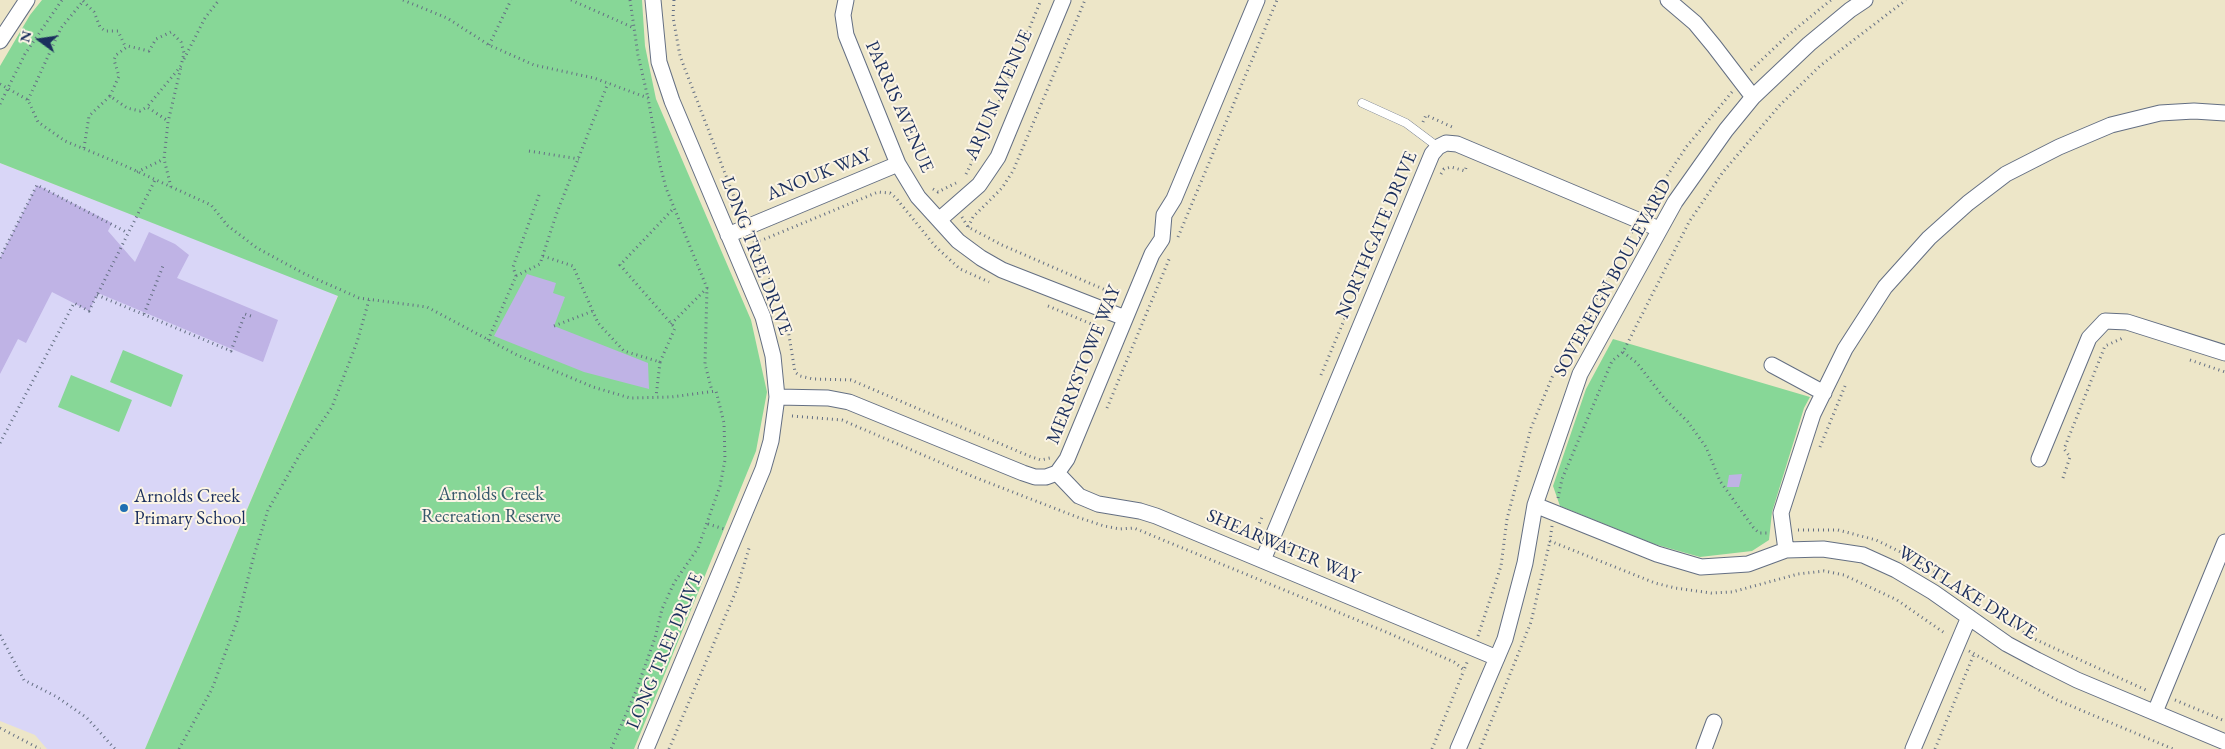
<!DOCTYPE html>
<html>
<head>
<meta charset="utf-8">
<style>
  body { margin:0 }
  #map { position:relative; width:2225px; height:749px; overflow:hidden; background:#ede6c8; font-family:"EB Garamond",serif }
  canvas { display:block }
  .north { position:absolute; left:15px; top:15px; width:50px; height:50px; -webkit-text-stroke:4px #fcf5e5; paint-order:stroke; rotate:284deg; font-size:14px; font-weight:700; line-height:20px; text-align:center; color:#1b2f5e }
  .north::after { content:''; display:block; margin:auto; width:18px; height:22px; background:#1b2f5e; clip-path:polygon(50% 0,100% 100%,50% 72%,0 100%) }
</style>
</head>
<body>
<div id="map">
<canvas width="2225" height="749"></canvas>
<div class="north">N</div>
</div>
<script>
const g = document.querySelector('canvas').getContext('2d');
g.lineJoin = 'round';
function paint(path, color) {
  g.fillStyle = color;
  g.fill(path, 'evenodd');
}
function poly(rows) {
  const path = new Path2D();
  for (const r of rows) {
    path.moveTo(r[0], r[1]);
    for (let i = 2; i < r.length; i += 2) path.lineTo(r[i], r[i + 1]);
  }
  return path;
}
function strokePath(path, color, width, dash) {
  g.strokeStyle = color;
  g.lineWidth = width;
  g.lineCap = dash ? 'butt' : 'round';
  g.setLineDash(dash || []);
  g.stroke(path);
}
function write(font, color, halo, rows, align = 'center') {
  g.font = font + ' "EB Garamond",serif';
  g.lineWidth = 4;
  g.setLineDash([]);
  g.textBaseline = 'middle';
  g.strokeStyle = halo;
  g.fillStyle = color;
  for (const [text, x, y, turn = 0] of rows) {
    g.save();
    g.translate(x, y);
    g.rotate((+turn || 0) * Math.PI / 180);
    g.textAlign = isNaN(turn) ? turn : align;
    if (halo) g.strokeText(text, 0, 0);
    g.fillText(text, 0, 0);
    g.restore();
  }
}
const built = poly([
  [0,163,338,295,145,749,47,749,35,735,0,721]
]);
const green = poly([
  [42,0,642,0,645,46,656,99,751,320,767,392,756,451,634,749,145,749,338,296,0,163,0,66,30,15],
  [1613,339,1810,397,1804,408,1772,512,1769,540,1752,551,1700,557,1654,544,1560,506,1553,486,1586,389],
  [123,350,183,375,171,407,110,382],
  [71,375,132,400,119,432,58,407]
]);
const building = poly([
  [37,185,112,223,108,231,135,262,149,232,175,244,189,255,177,278,278,320,263,362,98,293,89,311,52,292,26,343,18,339,0,374,0,258],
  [527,274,556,283,553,293,565,297,554,326,648,363,649,389,584,372,494,336],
  [1742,474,1739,487,1727,487,1729,475]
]);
const path = poly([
  [403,0,447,18,489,45,534,65,594,78,648,98,660,165,666,188,707,288,705,364,712,391],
  [571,0,634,28],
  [630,0,638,55,648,98],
  [674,0,673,17,680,56,741,215],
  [83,1,94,12,100,27,105,31,118,31,125,46,127,46],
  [489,45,511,0],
  [184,59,205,18,219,0],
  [1751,70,1787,36,1831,0],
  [0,84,28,100,38,122,65,141,121,164,211,205,228,226,257,248,305,274,359,298,427,307,517,355,593,387,630,398,671,397,716,391,724,423,725,460,720,486,698,548,674,583,662,609,655,638,636,691,611,749],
  [110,96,119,76,114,60,116,55,128,46,149,51,156,39,171,32,181,42,184,53,181,66,147,107],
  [28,100,61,28,84,0],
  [0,104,25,54,62,0],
  [1423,122,1426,115,1452,127],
  [84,148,89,116,110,96,127,108,140,111,147,107,168,121],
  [529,151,579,159],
  [137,172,164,159],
  [966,174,988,129,1041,0],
  [1441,174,1444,169,1451,167,1465,171,1467,164],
  [171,187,164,159,168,122,181,67],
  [933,189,938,192,956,183],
  [1645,209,1687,146,1732,92],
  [962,217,968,227,1002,245,1110,292,1120,290],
  [968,227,973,217,1002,188,1013,171,1085,0],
  [1178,237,1277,0],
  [754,241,786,317,795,372,800,376,813,379,851,380,1029,456,1041,460,1050,458],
  [755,243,878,192,890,193,896,198,935,246,960,269,989,282],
  [543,256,573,266,598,323,624,351,660,362,656,397],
  [0,258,37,185,128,233],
  [516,276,513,267,539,195],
  [97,295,231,351,245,314,251,316],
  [1048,306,1094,325,1101,333,1102,337],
  [144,314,163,266],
  [671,324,707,288],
  [554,326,593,311],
  [488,340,516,276,540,264,556,215,608,83],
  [1623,352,1637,363,1664,398,1688,422,1706,447,1720,481,1753,527,1759,533,1770,533],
  [2190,360,2225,372],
  [660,362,675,328,620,265,674,208],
  [1321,375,1366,268],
  [1107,408,1170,257],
  [792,416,842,420,974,477,1077,517,1104,526,1120,529,1134,528,1386,632,1454,662,1464,670,1468,660],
  [0,443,74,303,89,311,155,180],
  [1820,447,1845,386],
  [2063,478,2070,457,2064,449,2105,346,2123,338],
  [1558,498,1562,479,1612,361,1623,352,1689,222,1723,172,1780,105,1821,65,1906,0],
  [708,524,724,529],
  [1552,526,1550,541,1655,583,1675,588,1711,593,1732,592,1798,574,1824,571,1844,575,1897,600,1946,634],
  [1798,530,1838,530,1876,540,1919,561,1943,578],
  [1249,538,1253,538,1263,515],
  [1288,542,1290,555],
  [1989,610,2030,637,2148,691],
  [0,635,24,680,57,697,87,718,115,749],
  [1478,636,1501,566,1507,519,1531,428,1553,375,1604,287,1632,232],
  [1969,651,2057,700,2173,749],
  [2175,700,2225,721],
  [0,728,40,749],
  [179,749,212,689,237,621,253,559,268,510,300,454,332,407,357,342,369,300],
  [669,749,736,591,750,545],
  [1432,749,1464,670],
  [1480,749,1531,622,1550,541],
  [1935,749,1974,654]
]);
const service = poly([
  [1362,103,1406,123,1438,147]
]);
const minor = poly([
  [846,0,843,15,846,35,898,164,918,197,958,241,981,258,1002,270,1125,318],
  [1668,0,1695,23,1714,46,1753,97],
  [0,41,27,0],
  [939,220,979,185,998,157,1063,0],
  [728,235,898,164],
  [1772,365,1824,393],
  [777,397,828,398,849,402,1023,473,1035,477,1046,477,1057,473,1067,459,1152,254,1162,239,1164,215,1174,199,1257,0],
  [2039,459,2089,338,2105,321,2127,322,2225,353],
  [1057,473,1079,496,1098,504,1140,511,1156,516,1497,658],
  [1535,505,1657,554,1701,567,1748,564,1786,550,1823,549,1863,555,1896,570,1933,592,2007,644,2037,660,2077,680,2225,742],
  [1786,550,1781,513,1813,414,1845,349,1885,287,1929,238,1968,203,2006,174,2059,147,2111,125,2160,113,2194,111,2225,113],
  [1263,560,1432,154,1438,147,1446,143,1457,144,1659,229],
  [2155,712,2225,542],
  [646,749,763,469,771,441,777,397,773,356,763,317,672,101,659,62,653,0],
  [1458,749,1505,639,1525,563,1535,505,1580,374,1675,202,1726,130,1753,97,1809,44,1850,10,1865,0],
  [1704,749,1714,722],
  [1913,749,1969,617]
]);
const markers = [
  [124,508,5,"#1f6fb2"]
];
const streetNames = [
  ["ARJUN AVENUE",999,95,-66],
  ["PARRIS AVENUE",899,107,66],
  ["ANOUK WAY",819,175,-22],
  ["NORTHGATE DRIVE",1377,235,-67],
  ["LONG TREE DRIVE",756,256,69],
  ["SOVEREIGN BOULEVARD",1613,278,-61],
  ["MERRYSTOWE WAY",1084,365,-68],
  ["SHEARWATER WAY",1283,547,23],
  ["WESTLAKE DRIVE",1967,593,32],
  ["LONG TREE DRIVE",665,651,-67]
];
const parkNames = [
  ["Arnolds Creek",491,495],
  ["Recreation Reserve",491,517]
];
const poiNames = [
  ["Arnolds Creek",134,497],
  ["Primary School",134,519]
];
paint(built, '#d9d6f7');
paint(green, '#87d797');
paint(building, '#bfb3e5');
strokePath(service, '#646f83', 9);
strokePath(minor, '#646f83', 17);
strokePath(path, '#646f83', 3, [1, 4]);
strokePath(service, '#fff', 8);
strokePath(minor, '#fff', 15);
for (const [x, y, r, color] of markers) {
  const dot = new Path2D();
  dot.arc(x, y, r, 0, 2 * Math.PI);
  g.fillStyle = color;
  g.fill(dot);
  strokePath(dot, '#fcf5e5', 2);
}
write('19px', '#1b2f5e', '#fcf5e5', streetNames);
write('19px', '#36596c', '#fcf5e5', parkNames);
write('19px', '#1b2f5e', '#fcf5e5', poiNames, 'left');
</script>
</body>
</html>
